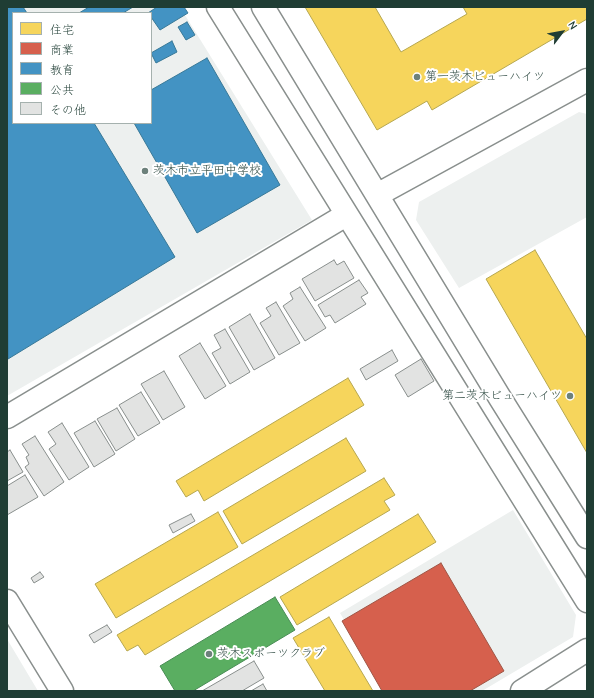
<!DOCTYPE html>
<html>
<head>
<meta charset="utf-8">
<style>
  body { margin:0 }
  #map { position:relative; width:594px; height:698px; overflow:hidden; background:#fff; font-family:"Comic Neue","Klee One",sans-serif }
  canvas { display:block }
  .frame { position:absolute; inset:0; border:8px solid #1f3d34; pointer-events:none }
  .legend { position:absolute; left:12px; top:12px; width:140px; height:112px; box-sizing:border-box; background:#fff; border:1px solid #a5b1ae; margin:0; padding:5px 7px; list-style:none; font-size:12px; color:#1f3d34 }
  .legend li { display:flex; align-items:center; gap:8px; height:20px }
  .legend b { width:20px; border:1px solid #a5b1ae }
  .north { position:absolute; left:542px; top:12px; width:40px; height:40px; -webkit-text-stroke:3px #fff; paint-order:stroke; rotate:58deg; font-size:11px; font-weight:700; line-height:16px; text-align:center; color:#1f3d34 }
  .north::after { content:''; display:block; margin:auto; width:14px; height:18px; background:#1f3d34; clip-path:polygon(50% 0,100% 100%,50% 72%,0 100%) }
</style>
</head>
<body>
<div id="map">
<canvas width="594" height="698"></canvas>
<div class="frame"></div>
<ul class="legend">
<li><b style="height:11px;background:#f6d55c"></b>住宅</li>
<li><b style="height:11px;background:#d6604d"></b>商業</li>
<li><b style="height:11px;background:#4393c3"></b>教育</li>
<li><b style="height:11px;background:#5aae61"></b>公共</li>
<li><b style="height:11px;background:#e2e3e2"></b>その他</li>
</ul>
<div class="north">N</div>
</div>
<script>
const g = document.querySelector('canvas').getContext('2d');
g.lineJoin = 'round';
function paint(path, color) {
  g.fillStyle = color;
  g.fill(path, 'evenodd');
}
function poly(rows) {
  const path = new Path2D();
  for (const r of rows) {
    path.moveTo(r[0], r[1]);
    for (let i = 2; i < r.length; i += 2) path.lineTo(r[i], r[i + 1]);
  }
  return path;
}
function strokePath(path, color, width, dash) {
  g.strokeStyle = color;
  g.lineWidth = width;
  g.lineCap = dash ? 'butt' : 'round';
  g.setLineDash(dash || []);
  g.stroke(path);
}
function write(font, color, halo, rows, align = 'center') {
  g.font = font + ' "Comic Neue","Klee One",sans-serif';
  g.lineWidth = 4;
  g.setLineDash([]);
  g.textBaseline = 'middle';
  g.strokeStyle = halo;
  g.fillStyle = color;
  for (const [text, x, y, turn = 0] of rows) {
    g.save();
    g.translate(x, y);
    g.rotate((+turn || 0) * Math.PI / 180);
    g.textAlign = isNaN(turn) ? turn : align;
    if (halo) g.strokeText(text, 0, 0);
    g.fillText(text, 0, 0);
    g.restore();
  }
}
const built = poly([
  [7,7,180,7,312,220,7,396],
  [13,13,151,13,151,123,13,123],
  [579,112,587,114,587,217,459,288,416,220,419,202],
  [513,510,576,615,573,637,482,691,386,691,340,613],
  [7,639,38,691,7,691]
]);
const homes = poly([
  [305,7,375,7,401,52,467,14,463,7,587,7,587,19,432,110,427,101,377,130,305,7],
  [535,250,587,339,587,453,486,279,535,250],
  [348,378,364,405,204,501,198,490,186,497,176,481,348,378],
  [346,438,366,471,242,544,223,511,346,438],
  [384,478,395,495,384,501,390,510,145,655,138,645,127,651,117,635,384,478],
  [218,512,238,547,116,618,95,584,218,512],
  [418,514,436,542,297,625,280,597,418,514],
  [329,617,373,691,325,691,293,638,329,617]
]);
const shops = poly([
  [441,563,504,671,470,691,382,691,342,621,441,563]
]);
const schools = poly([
  [7,7,23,7,27,13,13,13,13,123,94,123,175,257,8,359,7,7],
  [89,7,133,7,123,13,79,13,89,7],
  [157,7,184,7,188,13,160,30,151,17,151,13,148,13,157,7],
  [187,22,195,35,186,40,178,27,187,22],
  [172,41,177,52,156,63,151,53,172,41],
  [207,58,280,185,197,233,134,123,151,123,151,90,207,58]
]);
const public = poly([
  [275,597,295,630,193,691,175,691,160,666,275,597]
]);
const building = poly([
  [334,260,337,265,344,261,354,278,315,301,302,279,334,260],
  [359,280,368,293,361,297,366,304,335,323,330,315,325,317,318,305,359,280],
  [300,287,326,328,305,341,283,306,293,299,290,293,300,287],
  [276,302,300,343,279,355,260,323,271,316,266,308,276,302],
  [250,314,275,358,254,370,229,327,250,314],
  [225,329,250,372,230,384,212,353,221,348,214,335,225,329],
  [200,343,226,386,205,399,179,356,200,343],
  [392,350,398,361,366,380,360,369,392,350],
  [421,359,434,381,408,397,395,375,421,359],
  [164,371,185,407,163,420,141,384,164,371],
  [141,392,160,423,138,436,119,405,141,392],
  [117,408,135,439,116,451,97,419,117,408],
  [95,421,115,454,94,467,74,433,95,421],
  [62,423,89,467,69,480,49,449,56,444,48,432,62,423],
  [35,436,64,482,44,496,25,467,29,464,26,457,29,455,22,444,35,436],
  [10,450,23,472,7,481,7,452,10,450],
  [25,475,38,497,7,515,7,486,25,475],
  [191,514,195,521,173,533,169,525,191,514],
  [40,572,44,577,34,583,31,578,40,572],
  [107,625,112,632,94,643,89,635,107,625],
  [254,661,264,678,242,691,202,691,254,661],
  [263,684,267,691,251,691,263,684]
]);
const street = poly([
  [218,7,587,601],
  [263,7,500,398,587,537],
  [377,195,587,80],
  [7,417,346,215],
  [7,601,62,691]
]);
const secondary = poly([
  [522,691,587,650]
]);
const markers = [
  [417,77,4,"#6d817b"],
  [145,171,4,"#6d817b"],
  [570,396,4,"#6d817b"],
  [209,654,4,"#6d817b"]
];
const poiNames = [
  ["第一茨木ビューハイツ",425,77],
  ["茨木市立平田中学校",153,171],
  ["第二茨木ビューハイツ",562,396,"right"],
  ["茨木スポーツクラブ",217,654]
];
paint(built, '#edf0ef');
paint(homes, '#f6d55c');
strokePath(homes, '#b6a750', 1);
paint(shops, '#d6604d');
strokePath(shops, '#9f5646', 1);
paint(schools, '#4393c3');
strokePath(schools, '#387998', 1);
paint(public, '#5aae61');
strokePath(public, '#488c54', 1);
paint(building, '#e2e3e2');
strokePath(building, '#898f8d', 1);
strokePath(street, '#898f8d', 25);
strokePath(secondary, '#898f8d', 25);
strokePath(street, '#fff', 22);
strokePath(secondary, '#fff', 22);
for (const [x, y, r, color] of markers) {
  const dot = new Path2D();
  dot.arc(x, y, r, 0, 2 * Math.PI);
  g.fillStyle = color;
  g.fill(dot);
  strokePath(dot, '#fff', 1.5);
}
write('12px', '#1f3d34', '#fff', poiNames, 'left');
</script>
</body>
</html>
